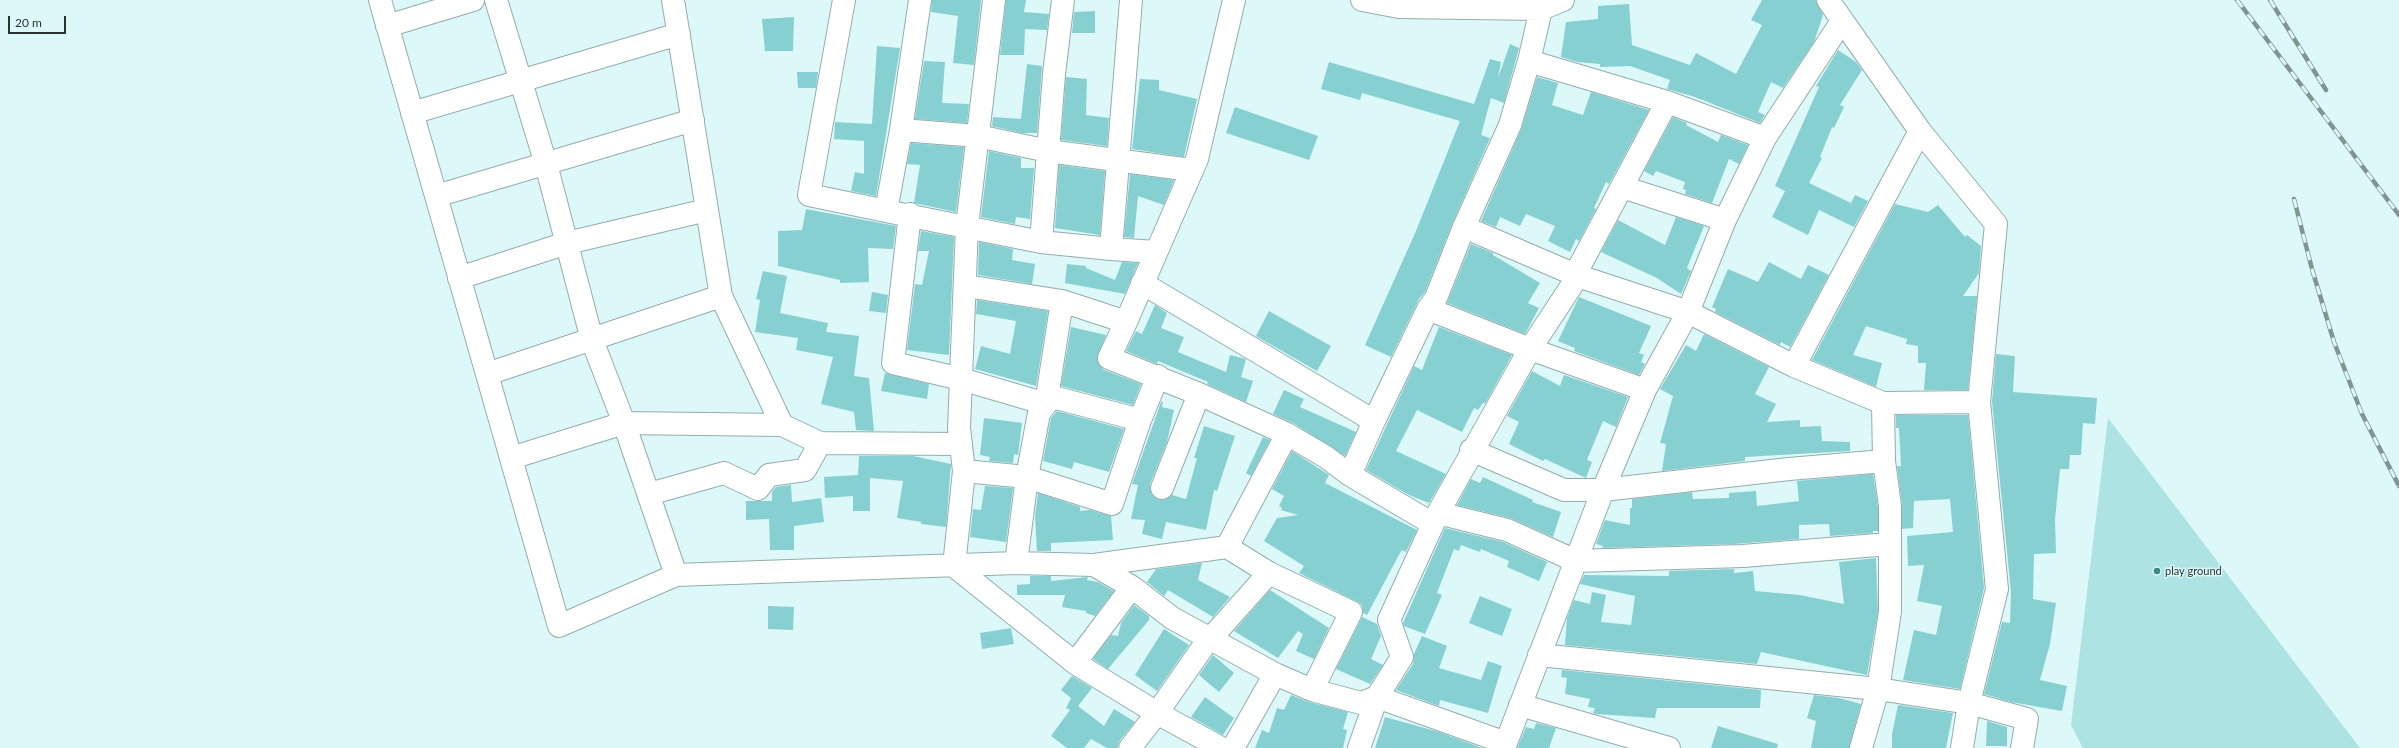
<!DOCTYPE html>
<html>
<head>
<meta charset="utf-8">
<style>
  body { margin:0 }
  #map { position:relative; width:2399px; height:748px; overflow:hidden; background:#ddf8f8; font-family:Lato,sans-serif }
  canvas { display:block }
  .scale { position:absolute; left:8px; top:16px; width:58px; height:18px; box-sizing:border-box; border:2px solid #283333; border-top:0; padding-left:5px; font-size:12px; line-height:14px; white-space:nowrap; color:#283333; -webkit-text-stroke:3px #ddf8f8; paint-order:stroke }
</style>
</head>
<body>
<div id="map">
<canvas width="2399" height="748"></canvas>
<div class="scale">20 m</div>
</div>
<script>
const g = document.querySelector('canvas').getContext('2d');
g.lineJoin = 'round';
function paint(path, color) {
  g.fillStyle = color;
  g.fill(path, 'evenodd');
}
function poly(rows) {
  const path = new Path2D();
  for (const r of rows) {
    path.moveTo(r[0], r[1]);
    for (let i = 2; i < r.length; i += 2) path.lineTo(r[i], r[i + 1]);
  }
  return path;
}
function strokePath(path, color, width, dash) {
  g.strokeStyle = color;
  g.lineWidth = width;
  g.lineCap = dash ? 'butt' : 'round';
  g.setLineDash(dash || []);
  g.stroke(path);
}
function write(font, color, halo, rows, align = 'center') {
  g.font = font + ' Lato,sans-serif';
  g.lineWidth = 3;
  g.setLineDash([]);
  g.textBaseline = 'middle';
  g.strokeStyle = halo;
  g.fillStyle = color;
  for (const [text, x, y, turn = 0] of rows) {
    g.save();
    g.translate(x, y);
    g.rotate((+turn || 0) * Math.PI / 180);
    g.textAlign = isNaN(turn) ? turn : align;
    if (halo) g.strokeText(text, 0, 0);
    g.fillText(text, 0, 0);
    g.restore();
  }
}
const green = poly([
  [2108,418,2360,748,2083,748,2071,725]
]);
const building = poly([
  [932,0,981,0,974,65,953,63,958,16,931,12],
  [1006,0,1026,0,1024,12,1049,14,1047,30,1025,29,1024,55,1000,55],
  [1762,0,1816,0,1823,15,1814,42,1783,88,1771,82,1758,112,1765,115,1760,123,1695,97,1667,89,1670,80,1630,66,1600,67,1600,64,1577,62,1561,57,1566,22,1598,19,1598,6,1629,4,1632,45,1690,65,1696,53,1736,74,1762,25,1751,20],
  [1095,11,1095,33,1072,33,1074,12],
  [794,17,793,51,765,51,762,19],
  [1510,44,1519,48,1504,103,1491,98,1481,135,1490,138,1453,222,1425,292,1419,299,1391,357,1365,345,1416,231,1460,121,1362,93,1360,100,1321,89,1329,62,1474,104,1490,59,1501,62,1498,78],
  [877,46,900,48,876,196,851,191,855,172,864,174,864,141,834,139,835,122,872,124],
  [1838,50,1856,62,1862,70,1840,105,1844,107,1834,128,1832,127,1820,157,1822,158,1809,183,1851,203,1855,195,1868,201,1854,227,1819,210,1808,235,1772,217,1785,191,1775,186,1819,87,1816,86],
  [924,61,945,62,942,103,969,104,967,123,915,119],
  [1027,64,1042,66,1037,133,1022,133,992,126,993,117,1021,119],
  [797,72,818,72,816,88,798,88],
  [1066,77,1087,79,1086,115,1109,118,1107,146,1061,140],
  [1537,77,1558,83,1552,105,1583,115,1591,92,1649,110,1609,184,1606,182,1594,208,1596,209,1579,241,1576,239,1570,252,1548,241,1555,226,1526,214,1520,226,1500,217,1496,227,1481,221,1521,130],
  [1140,79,1159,80,1159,90,1197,99,1184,157,1132,149],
  [1235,107,1318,136,1309,160,1226,133],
  [1673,117,1687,123,1686,125,1718,142,1721,135,1748,145,1739,164,1729,159,1712,203,1685,194,1686,190,1683,189,1685,182,1656,171,1653,176,1644,171],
  [911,143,964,147,956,212,914,203,920,165,907,164],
  [989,151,1021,158,1021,168,1034,168,1030,219,1016,217,1015,224,981,217],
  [1059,165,1105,171,1100,235,1055,228],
  [1130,174,1174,180,1164,205,1138,196,1134,238,1124,237],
  [1895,204,1928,212,1938,205,1965,237,1967,235,1981,246,1979,273,1963,296,1977,296,1968,390,1924,390,1926,363,1918,363,1918,346,1906,344,1907,339,1866,326,1853,355,1882,363,1876,387,1812,360],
  [806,209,896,226,893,249,868,248,869,282,840,283,840,280,778,266,778,231,802,230],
  [1676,217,1704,226,1687,268,1691,271,1681,294,1657,278,1601,252,1618,220,1665,245],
  [921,231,954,237,949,355,907,350,915,284,922,285,929,251,918,251],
  [979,242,1013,249,1012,260,1035,264,1032,284,978,275],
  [1471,244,1493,253,1493,255,1540,283,1528,303,1539,308,1525,334,1447,303],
  [1122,262,1138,263,1125,294,1065,283,1067,264,1086,266,1086,268,1115,280],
  [1769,262,1801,279,1808,265,1829,275,1790,347,1781,342,1780,345,1715,312,1716,309,1712,307,1728,269,1758,282],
  [763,271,787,276,780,313,828,323,826,332,859,336,854,376,869,378,874,431,856,430,854,412,821,404,833,357,796,350,798,338,755,332,760,300,756,299],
  [872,292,888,295,886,313,869,311],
  [1579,297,1651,326,1639,353,1644,355,1641,362,1645,364,1639,375,1574,351,1575,348,1558,341],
  [977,300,1048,311,1036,386,975,369,981,346,1010,354,1016,321,976,314],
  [1155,305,1167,313,1161,328,1184,337,1178,352,1226,372,1230,355,1246,359,1241,377,1253,381,1246,402,1207,384,1208,382,1158,361,1157,364,1126,351,1136,331,1142,334],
  [1269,311,1331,346,1317,371,1256,336],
  [1071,327,1106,335,1097,360,1104,370,1141,384,1133,405,1061,386],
  [1439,327,1512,355,1485,404,1483,403,1478,410,1474,408,1462,432,1417,410,1396,451,1446,474,1429,503,1409,495,1366,470,1414,366,1422,370],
  [1704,334,1769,367,1755,394,1776,404,1767,422,1800,420,1800,427,1821,426,1822,441,1850,442,1850,451,1745,457,1745,461,1662,471,1666,444,1660,443,1673,396,1660,389,1686,345,1696,351],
  [1996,354,2015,356,2013,392,2097,398,2095,424,2083,423,2081,455,2070,455,2069,469,2060,469,2055,519,2056,553,2034,554,2033,599,2056,603,2050,644,2040,680,2067,686,2062,711,2011,702,1984,694,2002,622,2010,623,2011,592,1992,402],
  [1532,371,1560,386,1564,375,1628,397,1616,427,1603,421,1587,460,1592,462,1586,478,1545,459,1543,461,1509,444,1519,422,1507,416],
  [885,373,929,384,927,399,881,391],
  [1284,390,1304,399,1300,407,1356,432,1345,456,1293,423,1273,414],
  [1161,402,1163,402,1162,407,1174,410,1167,442,1150,484,1152,495,1157,499,1164,500,1172,495,1186,499,1197,458,1194,458,1204,426,1235,436,1217,491,1214,490,1206,530,1166,522,1162,539,1142,534,1145,520,1131,519,1138,485,1132,484],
  [1057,411,1124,429,1109,472,1074,462,1072,469,1043,461,1051,418],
  [1896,415,1968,415,1984,588,1960,689,1903,680,1914,630,1936,635,1942,606,1917,601,1924,565,1908,566,1907,536,1953,532,1950,499,1914,501,1913,528,1902,529,1902,504,1897,466,1901,466,1899,428,1896,428],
  [984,418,1022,423,1018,455,1014,454,1013,463,989,461,990,457,980,455],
  [1263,437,1270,440,1251,476,1246,473],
  [1292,451,1329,475,1325,483,1417,530,1406,552,1402,550,1400,553,1367,615,1363,613,1362,605,1356,601,1299,573,1304,566,1264,541,1277,518,1298,515,1281,510,1282,508,1279,506,1284,496,1272,489],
  [859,456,913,456,951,464,946,527,921,524,921,522,897,518,903,481,870,478,870,511,853,511,853,496,825,498,824,477,858,475],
  [1873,474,1878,507,1878,531,1873,531,1873,533,1830,536,1829,524,1799,525,1799,539,1734,544,1602,548,1603,546,1596,544,1605,520,1630,525,1630,508,1632,508,1632,499,1692,492,1693,499,1729,498,1729,493,1756,491,1757,506,1799,501,1797,481],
  [1483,477,1533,500,1532,502,1561,512,1553,537,1510,518,1457,505,1471,479,1480,483],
  [791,485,792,502,821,498,824,522,794,526,794,550,770,550,769,519,746,520,746,501,772,501,772,492,776,487],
  [985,486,1013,488,1006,542,970,537,973,509,981,510],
  [1038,493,1080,507,1080,511,1090,510,1111,516,1113,540,1051,543,1051,551,1037,551,1035,516],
  [1445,528,1503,542,1547,562,1539,581,1507,567,1509,561,1481,549,1480,552,1461,545,1459,551,1454,549,1437,593,1442,595,1425,634,1404,626,1403,623],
  [1876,558,1878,611,1867,675,1761,652,1757,664,1565,645,1567,618,1574,600,1590,604,1592,592,1606,595,1601,622,1631,625,1635,596,1580,584,1584,575,1669,576,1669,571,1734,569,1734,573,1753,571,1755,591,1800,595,1844,604,1839,562],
  [1202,563,1198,580,1230,597,1213,617,1168,590,1164,596,1147,582,1156,569],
  [1030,576,1051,576,1051,581,1088,577,1087,580,1098,582,1114,591,1095,616,1086,613,1086,611,1062,607,1065,595,1017,595,1017,585,1030,584],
  [1270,590,1329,628,1314,659,1296,651,1303,634,1298,631,1278,658,1234,631],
  [1480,596,1512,609,1502,636,1469,623],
  [1134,605,1149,616,1149,620,1108,669,1093,659,1111,635,1118,636,1121,623],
  [768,606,794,607,793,630,768,629],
  [1362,617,1377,624,1381,636,1371,659,1383,665,1370,684,1336,669],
  [1011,628,1014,644,982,649,980,633],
  [1164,629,1189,645,1157,691,1135,675],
  [1422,636,1447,646,1439,668,1481,680,1488,661,1502,666,1488,713,1440,700,1439,706,1396,690,1413,664,1414,654],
  [1213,655,1234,673,1219,692,1199,675],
  [1562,670,1761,690,1760,708,1657,708,1655,718,1596,714,1593,713,1595,708,1588,707,1590,699,1565,694,1567,678,1561,677],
  [1072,676,1092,688,1078,706,1104,726,1114,709,1135,722,1120,740,1117,748,1107,748,1091,739,1084,748,1067,748,1051,736,1070,710,1066,708,1071,698,1061,690],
  [1291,695,1309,702,1348,712,1343,729,1347,730,1343,748,1255,748,1262,730,1269,733,1277,708,1284,710],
  [1814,695,1839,698,1861,704,1849,748,1811,748,1816,721,1807,718],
  [1205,697,1234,718,1223,735,1191,717],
  [1898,705,1953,713,1946,748,1892,748,1892,734],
  [1385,717,1439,732,1482,748,1375,748],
  [1987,721,2007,727,2007,746,1986,746],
  [1536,723,1556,728,1549,748,1517,748,1526,727,1534,729],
  [1718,726,1778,744,1777,748,1711,748]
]);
const minor = poly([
  [380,0,559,626,676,575],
  [496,0,546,164,592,340,624,423,676,575,1016,563,1094,565,1227,547,1287,434],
  [673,0,721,296,782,425,820,443],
  [844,0,809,195,886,211],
  [920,0,901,130,886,211,1041,242,1111,249,1131,0],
  [1362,0,1399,7,1541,9,1563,0],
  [1828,0,1920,131,1996,224,1979,402,1997,589,1969,703,1962,748],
  [387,26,473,0],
  [1667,102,1765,138],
  [412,113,679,34],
  [901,130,978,136,1048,151,1191,170],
  [1622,187,1725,220],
  [436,196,693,120],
  [910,214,893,363,961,379,1046,404,1053,397,1140,420],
  [1464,227,1578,276,1688,312,1794,366,1883,403,1884,461,1890,506,1890,612,1878,689,1861,748],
  [1041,242,1054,74,1063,0],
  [1111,249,1156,252],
  [459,278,567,243,707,210],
  [1142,283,1374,421],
  [966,286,1062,301,1126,322,1109,358,1199,394,1287,434,1326,457,1350,475,1433,524],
  [1428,309,1530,349,1645,390],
  [1126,322,1197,159,1234,0],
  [1794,366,1920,131],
  [487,374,721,296],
  [1883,403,1979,402],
  [1471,450,1564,490,1603,490,1789,469,1884,461],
  [511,458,624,423,782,425],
  [964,471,1027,477,1112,504,1140,420,1158,376],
  [1350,475,1374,421,1428,309,1436,298,1464,227,1510,125,1529,61,1541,9],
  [1162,488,1199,394],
  [649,494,724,473,758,489,769,475,805,470,820,443,961,444],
  [1438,513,1507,530,1576,561,1743,556,1889,544],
  [1016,563,1027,477,1039,413,1046,404,1062,301],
  [1094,565,1132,587,1172,618,1275,674,1312,690,1361,703,1377,697,1506,743],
  [954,566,964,471,959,428,967,226,994,0],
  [954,566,1075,663,1157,713,1221,748],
  [1269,573,1351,612,1312,690],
  [1539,655,1878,689,1969,703,2027,719,2022,748],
  [1075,663,1132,587],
  [1520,705,1669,748],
  [1130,748,1157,713,1203,647,1269,573,1227,547],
  [1233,748,1275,674],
  [1359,748,1377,697,1402,657,1389,620,1438,513,1530,349,1578,276,1577,271,1667,102,1529,61],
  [1504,748,1603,490,1645,390,1688,312,1725,220,1765,138,1842,21]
]);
const rail = poly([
  [2237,0,2399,215],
  [2270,0,2326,90],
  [2294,199,2312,269,2334,342,2362,414,2399,486]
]);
const markers = [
  [2157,571,4,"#3e8788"]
];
const poiNames = [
  ["play ground",2165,571]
];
paint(green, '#ade3e3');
paint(building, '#86d0d1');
strokePath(minor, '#93adad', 24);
strokePath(minor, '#fff', 22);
strokePath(rail, '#819494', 4.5);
strokePath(rail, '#ddf8f8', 3, [9]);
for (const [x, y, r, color] of markers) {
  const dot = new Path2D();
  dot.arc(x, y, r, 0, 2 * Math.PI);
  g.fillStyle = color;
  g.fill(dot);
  strokePath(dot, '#ddf8f8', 1.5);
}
write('11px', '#283333', '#ddf8f8', poiNames, 'left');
</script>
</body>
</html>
